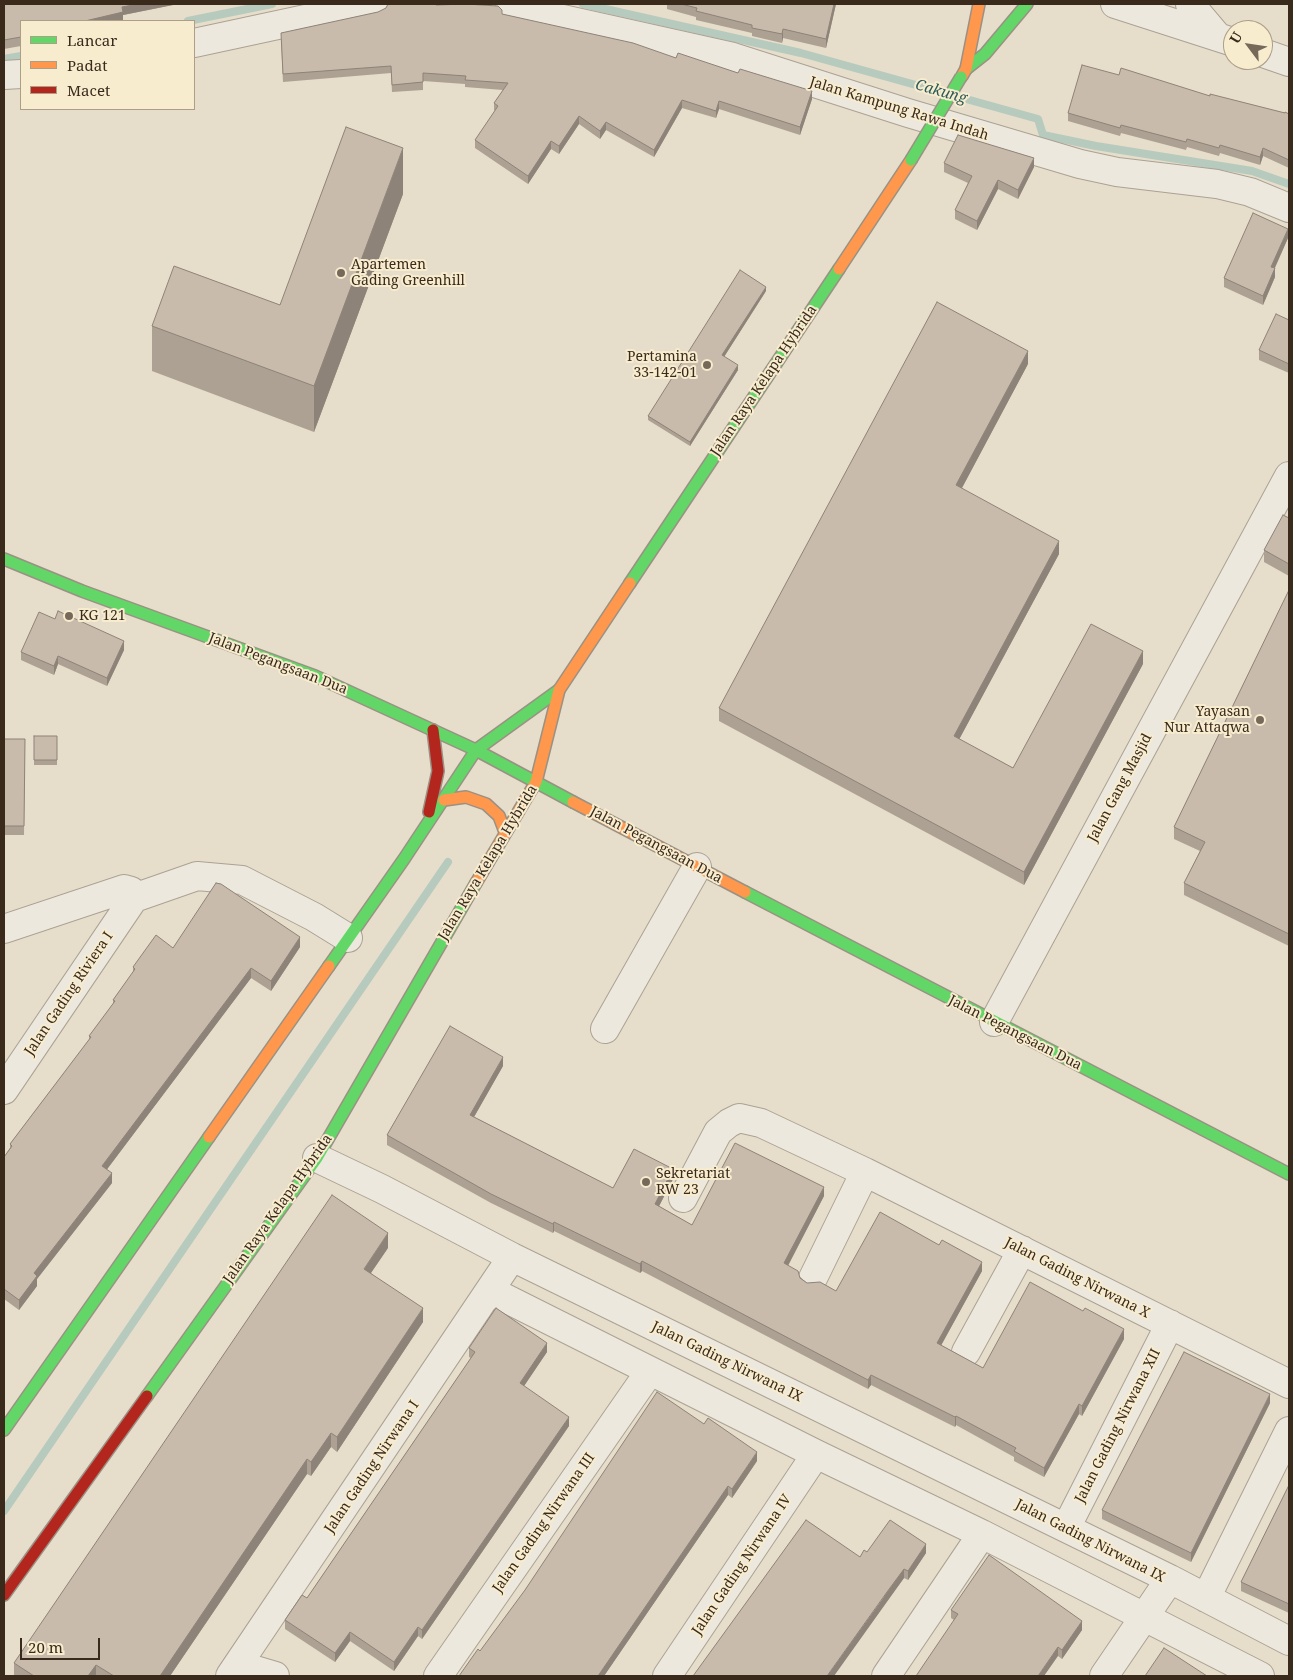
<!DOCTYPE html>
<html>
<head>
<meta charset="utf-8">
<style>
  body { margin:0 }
  #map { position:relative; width:1293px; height:1680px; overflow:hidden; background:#e6ddca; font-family:"Noto Serif",serif }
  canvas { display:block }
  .frame { position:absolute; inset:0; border:5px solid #392a1c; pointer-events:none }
  .legend { position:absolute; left:20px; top:20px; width:175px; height:90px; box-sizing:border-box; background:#f8eccf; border:1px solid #ac9e87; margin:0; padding:6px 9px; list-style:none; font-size:15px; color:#392a1c }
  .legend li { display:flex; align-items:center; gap:10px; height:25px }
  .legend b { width:25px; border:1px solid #ac9e87 }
  .north { position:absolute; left:1223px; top:20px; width:50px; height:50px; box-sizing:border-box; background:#f8eccf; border:1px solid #ac9e87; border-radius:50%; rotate:301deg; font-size:14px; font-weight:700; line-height:20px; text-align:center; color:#392a1c }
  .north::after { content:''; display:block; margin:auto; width:18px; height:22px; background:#766959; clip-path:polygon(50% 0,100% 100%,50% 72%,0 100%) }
  .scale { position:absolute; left:20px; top:1638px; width:80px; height:22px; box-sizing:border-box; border:2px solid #392a1c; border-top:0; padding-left:6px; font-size:15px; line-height:18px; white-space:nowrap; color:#392a1c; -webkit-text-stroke:4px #f8eccf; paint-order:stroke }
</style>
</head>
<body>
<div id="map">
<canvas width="1293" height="1680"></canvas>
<div class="frame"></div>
<ul class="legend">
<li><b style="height:6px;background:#63d668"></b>Lancar</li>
<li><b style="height:6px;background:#ff974d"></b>Padat</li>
<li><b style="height:6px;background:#b3261e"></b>Macet</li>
</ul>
<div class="north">U</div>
<div class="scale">20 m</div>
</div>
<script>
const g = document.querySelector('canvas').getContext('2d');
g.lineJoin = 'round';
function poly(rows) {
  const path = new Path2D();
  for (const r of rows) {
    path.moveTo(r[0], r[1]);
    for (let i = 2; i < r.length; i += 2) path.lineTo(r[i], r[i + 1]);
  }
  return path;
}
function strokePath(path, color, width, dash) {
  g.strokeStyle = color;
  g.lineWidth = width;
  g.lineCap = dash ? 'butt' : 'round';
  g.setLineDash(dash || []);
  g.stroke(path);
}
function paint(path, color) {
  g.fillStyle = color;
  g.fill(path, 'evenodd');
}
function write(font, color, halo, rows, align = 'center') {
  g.font = font + ' "Noto Serif",serif';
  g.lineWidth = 4;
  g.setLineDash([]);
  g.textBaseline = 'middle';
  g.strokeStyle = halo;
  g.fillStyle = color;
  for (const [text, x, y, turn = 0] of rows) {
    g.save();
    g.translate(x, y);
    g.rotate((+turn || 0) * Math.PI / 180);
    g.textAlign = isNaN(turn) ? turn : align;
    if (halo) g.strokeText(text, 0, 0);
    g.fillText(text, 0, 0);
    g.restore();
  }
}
const stream = poly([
  [583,4,801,53,1038,119,1043,135,1096,146,1252,171,1289,184],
  [188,21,272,4],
  [4,59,21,56],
  [4,1511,448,862]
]);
const street = poly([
  [510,4,540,14,733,57,908,113,1080,164,1117,172,1217,184,1250,192,1289,208],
  [1115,4,1233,42],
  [1190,4,1217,36],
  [194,43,375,4],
  [1263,53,1289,62],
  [4,75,21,74],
  [134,898,197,876,242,880,314,917,348,938],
  [4,929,124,889,131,891,134,898],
  [994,1022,1289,476],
  [605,1029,697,867],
  [4,1090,134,898],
  [317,1158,382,1189,512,1257,1170,1579,1289,1641],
  [683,1198,718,1132,729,1123,739,1118,761,1123,865,1172,1289,1384],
  [813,1278,865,1172],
  [491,1291,816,1454,982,1534,1260,1676],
  [966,1352,1022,1250],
  [1066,1528,1170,1324],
  [1206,1598,1289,1431],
  [238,1665,275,1676],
  [230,1676,512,1257],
  [438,1676,650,1371],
  [667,1676,816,1454],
  [886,1676,982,1534],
  [1104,1676,1170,1579]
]);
const fast = poly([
  [966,69,985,54,1027,4],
  [4,559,82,591,315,676,476,750,573,802],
  [630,583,839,269],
  [745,892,1289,1174],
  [329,966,404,859,476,750,559,690],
  [147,1396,317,1158,476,883],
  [4,1430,209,1137]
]);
const slow = poly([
  [962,76,966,69,979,4],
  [839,269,911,160],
  [444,800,466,797,486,804,499,816,505,832],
  [573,802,745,892],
  [476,883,536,782,559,690,630,583],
  [209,1137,329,966]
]);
const jam = poly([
  [429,812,438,771,433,730],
  [4,1595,147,1396]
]);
const fastBridge = poly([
  [911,160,961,77]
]);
const wall = poly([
  [4,4,178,4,123,15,123,21,21,21,21,46,4,49],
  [667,4,836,4,826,48,783,38,782,43,752,36,752,33,696,20,696,17,667,9],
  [436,5,502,14,676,58,812,99,800,135,719,109,716,118,682,108,654,157,606,130,600,139,579,124,559,154,551,149,528,184,475,148,475,140,495,111,494,110,494,103,503,90,465,87,465,84,423,81,423,90,392,92,391,73,283,82,281,40],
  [1119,75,1285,113,1289,114,1289,168,1263,156,1260,165,1220,153,1219,156,1187,147,1186,150,1121,133,1120,136,1068,121,1068,113],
  [944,163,1034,167,1018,199,998,189,977,230,955,219,955,210,968,183,944,172],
  [403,194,314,432,152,371,152,326,280,305],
  [1288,238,1275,268,1275,277,1263,305,1224,287,1224,278],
  [766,291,724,357,738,370,690,446,648,420,648,416],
  [1289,320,1289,373,1259,360,1259,350],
  [1028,364,962,488,1059,554,959,739,1013,768,1143,664,1024,885,719,721,719,708],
  [1289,518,1289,576,1264,562,1264,550],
  [1289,590,1289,946,1184,895,1184,883,1200,851,1174,839,1174,827],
  [124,650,107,686,58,664,54,675,21,660,21,652],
  [34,736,57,736,57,765,34,765],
  [4,739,25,739,24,835,4,835],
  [300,947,271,991,251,978,107,1169,112,1183,37,1279,37,1286,19,1310,4,1299,4,1157,10,1148,10,1144,89,1040,89,1036,113,1004,113,1000,133,973,133,967,173,948],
  [503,1066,474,1117,613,1188,673,1179,659,1206,692,1225,824,1196,788,1266,807,1283,836,1291,982,1271,941,1345,983,1368,1124,1339,1082,1416,1079,1414,1044,1477,1014,1461,1014,1457,956,1425,955,1427,871,1385,868,1389,642,1271,640,1273,554,1231,553,1233,491,1203,387,1145,387,1135],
  [388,1248,371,1273,423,1322,337,1452,331,1447,311,1476,307,1474,170,1676,14,1676,14,1663],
  [469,1348,547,1352,524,1386,569,1426,422,1639,418,1636,394,1671,350,1641,335,1662,285,1629,285,1620,307,1598,471,1358,469,1357],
  [1270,1403,1191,1562,1102,1519,1102,1510],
  [757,1461,732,1498,728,1495,604,1676,459,1676,480,1651],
  [1289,1485,1289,1613,1241,1591,1241,1582],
  [867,1552,926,1553,908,1580,904,1578,887,1601,860,1557],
  [951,1610,1082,1630,1062,1659,1058,1656,954,1620,951,1618]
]);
const shadedWall = poly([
  [138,4,178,4,123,15,123,21,85,21,122,7],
  [834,4,836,4,826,48,826,39],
  [783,29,783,38,782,43,782,34],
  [812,91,812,99,800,135,800,127],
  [682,100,682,108,654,157,654,150],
  [719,101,719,109,716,118,716,111],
  [579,116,579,124,559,154,559,146],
  [606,122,606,130,600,139,600,131],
  [551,141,551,149,528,184,528,176],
  [403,148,403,194,314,432,314,386],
  [1263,148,1263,156,1260,165,1260,157],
  [1034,158,1034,167,1018,199,1018,190],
  [998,180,998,189,977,230,977,221],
  [1288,229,1288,238,1271,276,1271,267],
  [1275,268,1275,277,1263,305,1263,296],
  [766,287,766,291,722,360,722,355],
  [1028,351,1028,364,956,499,956,485],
  [738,365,738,370,690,446,690,442],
  [1059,541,1059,554,954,749,954,736],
  [124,641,124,650,107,686,107,678],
  [1143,651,1143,664,1024,885,1024,872],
  [58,656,58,664,54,675,54,666],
  [300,937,300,947,271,991,271,981],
  [251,968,251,978,102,1176,102,1166],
  [503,1057,503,1066,470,1124,470,1115],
  [673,1169,673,1179,655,1214,655,1204],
  [112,1173,112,1183,37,1279,37,1286,19,1310,19,1300,34,1273],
  [824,1187,824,1196,784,1273,784,1263],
  [554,1222,554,1231,553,1233,553,1224],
  [388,1233,388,1248,364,1283,364,1269],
  [642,1261,642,1271,640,1273,640,1264],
  [982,1262,982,1271,937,1353,937,1343],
  [423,1308,423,1322,337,1452,337,1437],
  [1124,1329,1124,1339,1082,1416,1082,1406],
  [547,1343,547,1352,520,1392,520,1383],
  [871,1375,871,1385,868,1389,868,1380],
  [1270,1394,1270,1403,1191,1562,1191,1553],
  [1079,1404,1079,1414,1044,1477,1044,1468],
  [956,1416,956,1425,955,1427,955,1417],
  [569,1417,569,1426,422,1639,422,1630],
  [331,1433,331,1447,311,1476,311,1462],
  [757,1452,757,1461,732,1498,732,1489],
  [307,1459,307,1474,170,1676,160,1676],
  [728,1486,728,1495,604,1676,598,1676],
  [926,1544,926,1553,908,1580,908,1571],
  [904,1569,904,1578,834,1676,827,1676],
  [1082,1621,1082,1630,1062,1659,1062,1650],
  [418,1627,418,1636,394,1671,394,1662],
  [350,1632,350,1641,335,1662,335,1653],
  [1058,1647,1058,1656,1044,1676,1038,1676],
  [96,1665,96,1676,88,1676]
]);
const building = poly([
  [4,4,138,4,122,7,123,12,85,21,21,21,21,37,4,40,4,4],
  [388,4,436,4,436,5,466,4,498,6,502,10,502,14,633,43,676,58,678,53,738,73,740,69,812,91,800,127,719,101,716,111,682,100,654,150,606,122,600,131,579,116,559,146,551,141,528,176,475,140,498,106,494,103,508,83,465,80,466,76,423,73,423,82,392,85,391,66,283,74,281,33,378,12,386,8,388,4],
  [681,4,834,4,826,39,783,29,782,34,752,28,752,25,696,11,697,8,681,4],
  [1082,65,1119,75,1121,68,1210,96,1210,94,1285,113,1285,112,1289,114,1289,160,1263,148,1260,157,1220,145,1219,148,1187,139,1186,142,1121,125,1120,128,1068,113,1082,65],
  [346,127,403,148,314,386,152,326,174,266,280,305,346,127],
  [958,135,1034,158,1018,190,998,180,977,221,955,210,972,176,944,163,958,135],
  [1253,213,1288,229,1271,267,1275,268,1263,296,1224,278,1253,213],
  [740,270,766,287,722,355,738,365,690,442,648,416,740,270],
  [937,302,1028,351,956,485,1059,541,954,736,1013,768,1091,624,1143,651,1024,872,719,708,937,302],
  [1276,314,1289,320,1289,364,1259,350,1276,314],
  [1283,515,1289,518,1289,564,1264,550,1283,515],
  [1289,590,1289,934,1184,883,1205,842,1174,827,1289,590],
  [58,611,124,641,107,678,58,656,54,666,21,652,39,612,55,619,58,611],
  [34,736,57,736,57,760,34,760,34,736],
  [4,739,25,739,24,826,4,826,4,739],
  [216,883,221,884,300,937,271,981,251,968,102,1166,112,1173,34,1273,37,1276,19,1300,4,1289,4,1157,12,1146,10,1144,91,1037,89,1036,115,1001,113,1000,135,969,133,967,156,935,173,948,216,883],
  [450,1026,503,1057,470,1115,613,1188,634,1149,673,1169,655,1204,692,1225,735,1143,824,1187,784,1263,798,1271,800,1278,807,1283,820,1282,836,1291,880,1212,939,1245,942,1240,982,1262,937,1343,983,1368,1030,1282,1083,1311,1085,1308,1124,1329,1082,1406,1079,1404,1044,1468,1014,1451,1016,1448,956,1416,955,1417,871,1375,868,1380,642,1261,640,1264,554,1222,553,1224,491,1194,387,1135,450,1026],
  [332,1195,388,1233,364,1269,423,1308,337,1437,331,1433,311,1462,307,1459,160,1676,114,1676,96,1665,88,1676,34,1676,14,1663,332,1195],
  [496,1308,547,1343,520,1383,569,1417,422,1630,418,1627,394,1662,350,1632,335,1653,285,1620,302,1595,307,1598,475,1352,469,1348,496,1308],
  [1184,1352,1270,1394,1191,1553,1102,1510,1184,1352],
  [657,1392,704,1424,708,1418,757,1452,732,1489,728,1486,598,1676,459,1676,478,1649,480,1651,525,1590,657,1392],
  [1289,1485,1289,1604,1241,1582,1289,1485],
  [806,1520,860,1557,864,1550,867,1552,890,1520,926,1544,908,1571,904,1569,887,1592,827,1676,693,1676,806,1520],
  [989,1555,1082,1621,1062,1650,1058,1647,1038,1676,916,1676,958,1614,951,1610,989,1555],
  [1164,1648,1207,1676,1145,1676,1164,1648]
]);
const markers = [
  [341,273,5,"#766959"],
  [707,365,5,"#766959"],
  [69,616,5,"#766959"],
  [1260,720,5,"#766959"],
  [646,1182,5,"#766959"]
];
const streetNames = [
  ["Jalan Kampung Rawa Indah",899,109,17],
  ["Jalan Raya Kelapa Hybrida",764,381,-56],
  ["Jalan Pegangsaan Dua",278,664,21],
  ["Jalan Gang Masjid",1120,788,-62],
  ["Jalan Pegangsaan Dua",656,845,28],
  ["Jalan Raya Kelapa Hybrida",488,863,-59],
  ["Jalan Gading Riviera I",69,994,-56],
  ["Jalan Pegangsaan Dua",1015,1033,27],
  ["Jalan Raya Kelapa Hybrida",278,1209,-55],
  ["Jalan Gading Nirwana X",1077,1278,27],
  ["Jalan Gading Nirwana IX",727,1362,26],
  ["Jalan Gading Nirwana XII",1118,1426,-63],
  ["Jalan Gading Nirwana I",372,1467,-56],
  ["Jalan Gading Nirwana III",544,1523,-55],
  ["Jalan Gading Nirwana IX",1090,1541,27],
  ["Jalan Gading Nirwana IV",742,1565,-56]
];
const poiNames = [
  ["Apartemen",351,265],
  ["Gading Greenhill",351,281],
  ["Pertamina",697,357,"right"],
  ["33-142-01",697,373,"right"],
  ["KG 121",79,616],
  ["Yayasan",1250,712,"right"],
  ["Nur Attaqwa",1250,728,"right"],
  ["Sekretariat",656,1174],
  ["RW 23",656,1190]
];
const waterNames = [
  ["Cakung",941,92,16]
];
strokePath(stream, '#b6cabe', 8);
strokePath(street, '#aba294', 30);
strokePath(fast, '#9a9184', 14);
strokePath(slow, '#9a9184', 14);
strokePath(jam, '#9a9184', 14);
strokePath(street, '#ede8dd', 28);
strokePath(fast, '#63d668', 11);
strokePath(slow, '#ff974d', 11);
strokePath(jam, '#b3261e', 11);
strokePath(fastBridge, '#9a9184', 14, []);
strokePath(fastBridge, '#63d668', 11);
paint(wall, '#ada193');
paint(shadedWall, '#8d8378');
paint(building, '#c9bbab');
strokePath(building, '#8d8378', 1);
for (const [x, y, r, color] of markers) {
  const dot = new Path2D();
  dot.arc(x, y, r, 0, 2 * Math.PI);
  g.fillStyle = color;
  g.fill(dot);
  strokePath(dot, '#f8eccf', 2);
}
write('14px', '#392a1c', '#f8eccf', streetNames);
write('14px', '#392a1c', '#f8eccf', poiNames, 'left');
write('italic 15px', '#2a5a57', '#f8eccf', waterNames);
</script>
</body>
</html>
